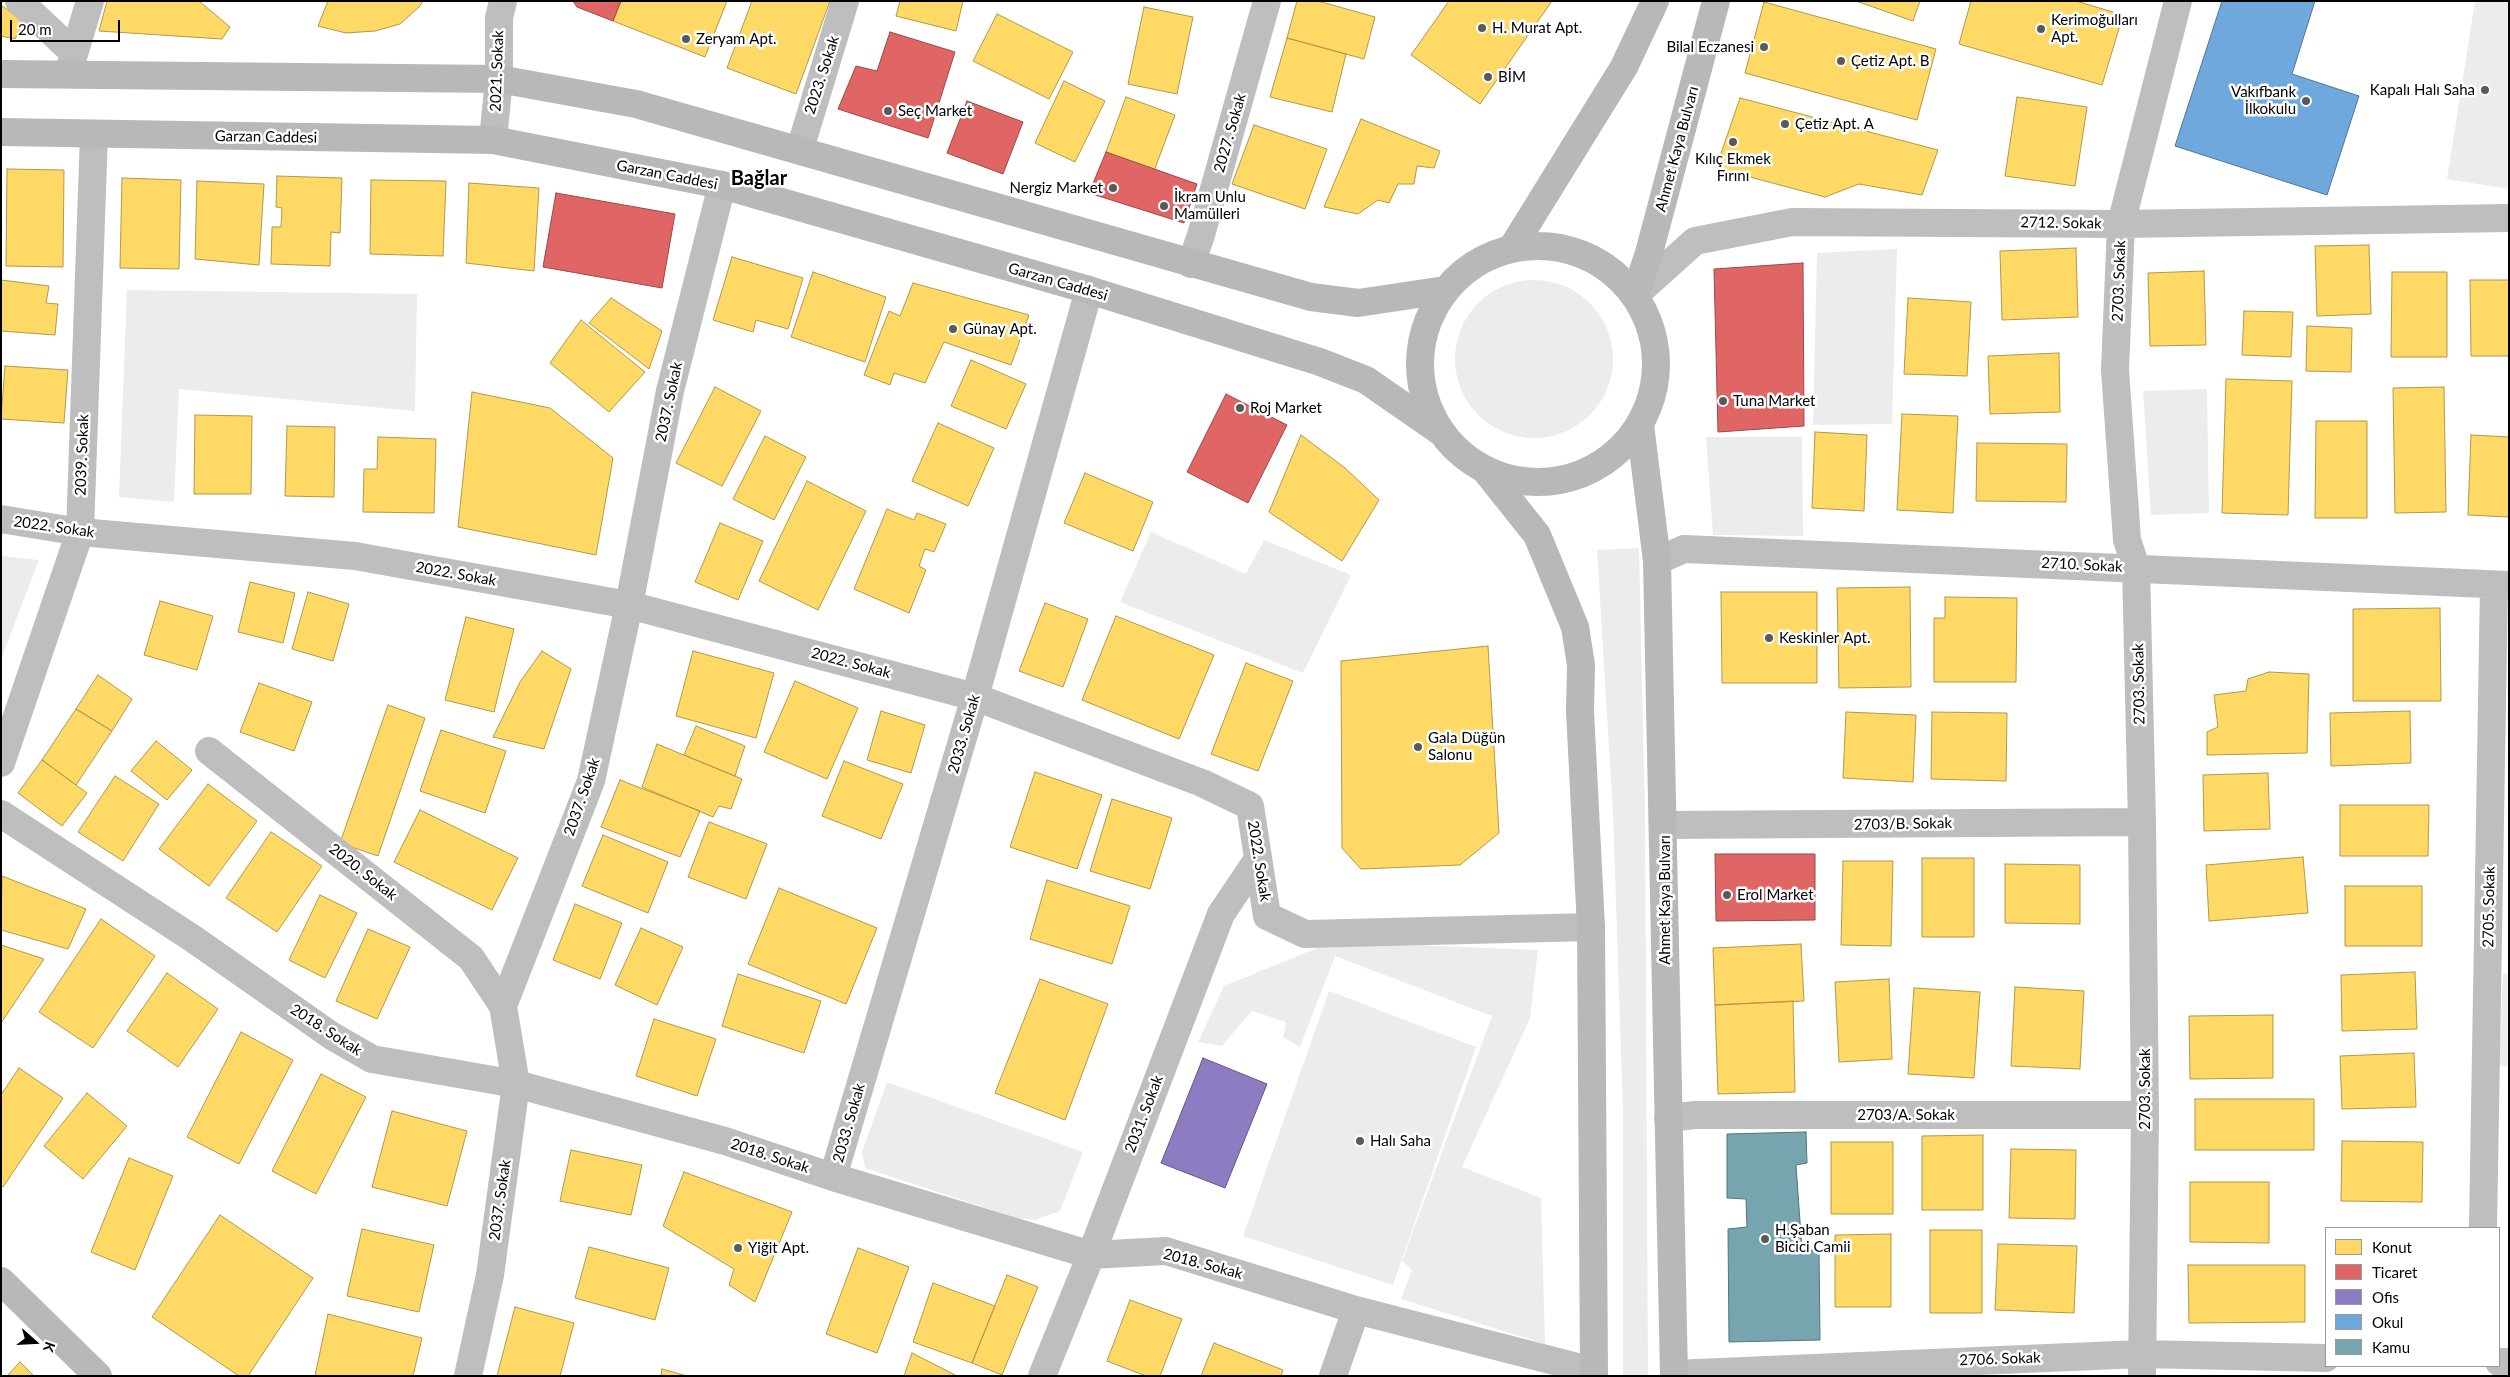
<!DOCTYPE html>
<html>
<head>
<meta charset="utf-8">
<style>
  body { margin:0 }
  #map { position:relative; width:2510px; height:1377px; overflow:hidden; background:#fff; font-family:Lato,sans-serif }
  canvas { display:block }
  .frame { position:absolute; inset:0; border:2px solid #000; pointer-events:none }
  .legend { position:absolute; left:2325px; top:1227px; width:175px; height:140px; box-sizing:border-box; background:#fff; border:1px solid #999; margin:0; padding:6px 9px; list-style:none; font-size:15px; color:#000 }
  .legend li { display:flex; align-items:center; gap:10px; height:25px }
  .legend b { width:25px; border:1px solid #999 }
  .north { position:absolute; left:10px; top:1317px; width:50px; height:50px; -webkit-text-stroke:4px #fff; paint-order:stroke; rotate:109deg; font-size:14px; font-weight:700; line-height:20px; text-align:center; color:#000 }
  .north::after { content:''; display:block; margin:auto; width:18px; height:22px; background:#000; clip-path:polygon(50% 0,100% 100%,50% 72%,0 100%) }
  .scale { position:absolute; left:10px; top:20px; width:110px; height:22px; box-sizing:border-box; border:2px solid #000; border-top:0; padding-left:6px; font-size:15px; line-height:18px; white-space:nowrap; color:#000; -webkit-text-stroke:4px #fff; paint-order:stroke }
</style>
</head>
<body>
<div id="map">
<canvas width="2510" height="1377"></canvas>
<div class="frame"></div>
<ul class="legend">
<li><b style="height:14px;background:#ffd966"></b>Konut</li>
<li><b style="height:14px;background:#e06666"></b>Ticaret</li>
<li><b style="height:14px;background:#8e7cc3"></b>Ofis</li>
<li><b style="height:14px;background:#6fa8dc"></b>Okul</li>
<li><b style="height:14px;background:#76a5af"></b>Kamu</li>
</ul>
<div class="north">K</div>
<div class="scale">20 m</div>
</div>
<script>
const g = document.querySelector('canvas').getContext('2d');
g.lineJoin = 'round';
function paint(path, color) {
  g.fillStyle = color;
  g.fill(path, 'evenodd');
}
function poly(rows) {
  const path = new Path2D();
  for (const r of rows) {
    if (r.length === 3) {
      path.moveTo(r[0] + r[2], r[1]);
      path.arc(r[0], r[1], r[2], 0, 2 * Math.PI);
      continue;
    }
    path.moveTo(r[0], r[1]);
    for (let i = 2; i < r.length; i += 2) path.lineTo(r[i], r[i + 1]);
  }
  return path;
}
function strokePath(path, color, width, dash) {
  g.strokeStyle = color;
  g.lineWidth = width;
  g.lineCap = dash ? 'butt' : 'round';
  g.setLineDash(dash || []);
  g.stroke(path);
}
function write(font, color, halo, rows, align = 'center') {
  g.font = font + ' Lato,sans-serif';
  g.lineWidth = 5;
  g.setLineDash([]);
  g.textBaseline = 'middle';
  g.strokeStyle = halo;
  g.fillStyle = color;
  for (const [text, x, y, turn = 0] of rows) {
    g.save();
    g.translate(x, y);
    g.rotate((+turn || 0) * Math.PI / 180);
    g.textAlign = isNaN(turn) ? turn : align;
    if (halo) g.strokeText(text, 0, 0);
    g.fillText(text, 0, 0);
    g.restore();
  }
}
const green = poly([
  [2475,1,2509,1,2509,189,2447,179],
  [1897,249,1892,424,1813,425,1817,253],
  [1534,359,79],
  [127,290,417,294,415,411,179,389,174,502,119,497],
  [2207,389,2209,513,2151,515,2143,391],
  [1706,437,1802,437,1803,536,1713,535],
  [1151,532,1246,574,1264,540,1351,575,1303,673,1120,602],
  [1639,548,1645,812,1648,1376,1623,1376,1623,1112,1613,813,1597,550],
  [1,556,39,560,1,659],
  [1332,942,1538,950,1530,1018,1462,1167,1541,1198,1545,1344,1401,1299,1412,1270,1402,1261,1492,1016,1335,956,1300,1047,1283,1037,1286,1022,1252,1011,1222,1046,1198,1042,1224,986],
  [2503,974,2509,974,2509,1066,2499,1066],
  [1329,991,1476,1047,1393,1285,1243,1236],
  [887,1082,1083,1152,1060,1211,1035,1220,1017,1218,865,1168,862,1152]
]);
const homes = poly([
  [107,1,199,1,230,27,222,39,99,31,107,1],
  [328,1,423,1,419,7,400,24,375,31,346,33,318,26,328,1],
  [621,1,727,1,705,57,613,21,621,1],
  [752,1,830,1,796,94,727,68,752,1],
  [900,1,963,1,956,31,896,16,900,1],
  [1297,1,1318,1,1375,17,1364,59,1287,38,1297,1],
  [1449,1,1552,1,1480,104,1411,55,1449,1],
  [1856,1,1920,1,1913,21,1856,1],
  [1971,1,2076,1,2123,15,2102,85,1959,44,1971,1],
  [1764,2,1936,49,1917,120,1745,73,1764,2],
  [1,5,24,22,15,39,1,36,1,5],
  [1144,7,1193,17,1177,94,1128,84,1144,7],
  [997,14,1073,52,1049,99,973,61,997,14],
  [1287,38,1346,54,1332,112,1270,97,1287,38],
  [1064,81,1105,101,1075,162,1035,143,1064,81],
  [1126,97,1175,115,1154,171,1106,152,1126,97],
  [2017,97,2087,107,2075,186,2005,176,2017,97],
  [1740,98,1938,150,1922,195,1859,184,1825,197,1716,168,1740,98],
  [1361,119,1440,151,1434,168,1417,166,1414,184,1398,184,1389,203,1378,200,1358,214,1324,207,1361,119],
  [1254,125,1327,149,1305,209,1232,184,1254,125],
  [7,169,64,170,63,267,6,266,7,169],
  [277,176,342,178,340,233,331,232,330,266,271,264,272,227,281,227,282,208,276,207,277,176],
  [122,178,181,180,179,269,120,268,122,178],
  [371,180,446,181,443,256,370,254,371,180],
  [197,181,264,184,259,265,195,259,197,181],
  [469,183,539,188,534,271,466,263,469,183],
  [2369,245,2371,314,2317,316,2315,246,2369,245],
  [2076,248,2078,317,2002,320,2000,251,2076,248],
  [732,257,803,278,788,329,756,320,753,332,713,320,732,257],
  [2204,271,2206,345,2150,346,2148,273,2204,271],
  [813,272,886,297,865,362,791,337,813,272],
  [2392,272,2447,272,2447,357,2391,357,2392,272],
  [1,280,49,286,46,303,58,304,55,335,1,331,1,280],
  [2470,280,2509,280,2509,356,2471,356,2470,280],
  [913,283,1029,315,1011,365,944,342,925,383,894,373,890,385,864,375,889,311,900,316,913,283],
  [611,298,662,331,649,369,589,323,611,298],
  [1908,298,1971,302,1967,376,1904,374,1908,298],
  [2244,311,2293,312,2291,357,2242,355,2244,311],
  [581,320,645,372,609,412,550,363,581,320],
  [2307,326,2352,328,2351,372,2306,371,2307,326],
  [2059,353,2060,412,1990,414,1988,356,2059,353],
  [971,360,1026,384,1006,429,951,406,971,360],
  [5,366,68,370,64,423,1,419,5,366],
  [2226,379,2292,381,2288,515,2222,513,2226,379],
  [715,387,761,411,722,486,676,463,715,387],
  [2444,387,2446,512,2395,513,2393,388,2444,387],
  [472,392,550,408,613,458,596,555,458,527,472,392],
  [1902,414,1958,416,1953,513,1897,510,1902,414],
  [195,415,252,416,251,494,194,494,195,415],
  [2316,421,2367,421,2367,518,2315,518,2316,421],
  [938,423,994,448,968,506,912,481,938,423],
  [287,426,335,427,334,497,285,496,287,426],
  [1815,432,1867,435,1864,511,1812,508,1815,432],
  [1301,435,1345,468,1379,500,1342,561,1269,512,1301,435],
  [2471,435,2509,437,2509,517,2468,515,2471,435],
  [765,436,806,457,774,520,733,499,765,436],
  [378,437,436,439,434,513,363,512,364,469,377,469,378,437],
  [1977,443,2067,444,2066,502,1976,501,1977,443],
  [1085,473,1153,502,1133,551,1064,523,1085,473],
  [807,481,866,511,818,610,759,581,807,481],
  [887,509,914,520,917,513,946,524,934,552,925,549,919,566,926,570,909,613,854,589,887,509],
  [720,523,763,541,738,600,695,582,720,523],
  [250,582,295,593,283,643,238,632,250,582],
  [1910,587,1911,687,1839,688,1837,588,1910,587],
  [308,592,349,604,333,661,292,649,308,592],
  [1721,592,1817,592,1817,683,1722,683,1721,592],
  [1945,597,2017,598,2016,682,1934,682,1934,618,1945,618,1945,597],
  [160,601,213,616,197,670,144,655,160,601],
  [1045,603,1088,619,1063,687,1019,671,1045,603],
  [2440,608,2441,701,2353,701,2353,609,2440,608],
  [1116,616,1214,655,1179,739,1082,700,1116,616],
  [466,617,514,629,494,712,445,700,466,617],
  [1488,646,1499,833,1460,865,1361,869,1342,848,1341,661,1488,646],
  [542,651,571,669,544,749,493,737,520,682,542,651],
  [693,651,774,673,756,738,676,716,693,651],
  [1246,663,1293,681,1258,771,1211,754,1246,663],
  [2269,672,2309,674,2307,753,2207,755,2207,732,2218,727,2214,695,2246,691,2248,679,2269,672],
  [98,675,132,699,112,731,76,709,98,675],
  [795,681,858,708,827,779,764,752,795,681],
  [259,683,312,702,294,751,240,732,259,683],
  [388,705,425,718,378,856,340,843,388,705],
  [76,709,112,731,76,785,42,760,76,709],
  [881,711,925,725,911,773,867,760,881,711],
  [2410,711,2411,763,2331,766,2330,713,2410,711],
  [1846,712,1916,715,1913,782,1843,778,1846,712],
  [1932,712,2007,713,2006,781,1931,779,1932,712],
  [696,726,745,746,735,776,684,755,696,726],
  [441,730,506,751,485,813,420,791,441,730],
  [156,741,192,770,167,800,131,771,156,741],
  [657,744,742,779,731,809,719,806,713,817,642,787,657,744],
  [42,760,87,793,62,826,18,793,42,760],
  [844,761,903,784,881,839,822,816,844,761],
  [1035,772,1102,795,1077,869,1010,847,1035,772],
  [2268,773,2270,829,2204,831,2203,775,2268,773],
  [115,776,159,804,123,861,78,832,115,776],
  [620,780,700,811,680,857,601,827,620,780],
  [208,784,257,821,209,886,159,849,208,784],
  [1112,799,1172,818,1150,889,1090,871,1112,799],
  [2340,805,2429,805,2428,856,2340,856,2340,805],
  [420,810,518,858,492,910,394,862,420,810],
  [709,822,767,844,746,899,688,877,709,822],
  [271,832,322,866,277,932,226,898,271,832],
  [603,835,668,862,648,913,582,886,603,835],
  [2303,857,2308,913,2209,921,2206,865,2303,857],
  [1922,858,1974,858,1974,937,1922,937,1922,858],
  [1843,861,1893,861,1891,946,1841,945,1843,861],
  [2005,864,2080,865,2080,924,2005,923,2005,864],
  [2,876,86,909,68,949,1,930,2,876],
  [1047,880,1130,906,1112,964,1030,939,1047,880],
  [2345,886,2422,886,2422,946,2345,946,2345,886],
  [779,888,877,928,846,1004,748,964,779,888],
  [320,895,357,913,325,978,289,960,320,895],
  [575,904,622,923,600,979,553,960,575,904],
  [101,919,155,956,93,1048,39,1012,101,919],
  [641,928,683,947,657,1005,615,985,641,928],
  [368,929,410,947,377,1019,336,1001,368,929],
  [1801,944,1804,1001,1715,1005,1713,948,1801,944],
  [1,945,44,959,1,1023,1,945],
  [2415,972,2417,1029,2342,1031,2341,975,2415,972],
  [167,973,218,1009,178,1067,127,1031,167,973],
  [738,974,821,1001,804,1053,722,1026,738,974],
  [1040,979,1108,1004,1065,1120,995,1093,1040,979],
  [1889,979,1892,1059,1839,1062,1835,982,1889,979],
  [2015,987,2084,991,2080,1069,2011,1066,2015,987],
  [1914,988,1980,992,1974,1078,1908,1074,1914,988],
  [1793,1001,1795,1092,1718,1094,1715,1005,1793,1001],
  [2273,1015,2273,1078,2190,1079,2189,1016,2273,1015],
  [654,1019,716,1039,697,1096,636,1076,654,1019],
  [241,1032,293,1060,239,1164,187,1137,241,1032],
  [2414,1053,2416,1107,2342,1109,2340,1056,2414,1053],
  [19,1068,63,1098,3,1187,1,1186,1,1095,19,1068],
  [321,1074,366,1097,316,1194,272,1171,321,1074],
  [87,1093,127,1126,83,1179,44,1146,87,1093],
  [2195,1099,2314,1099,2314,1150,2195,1150,2195,1099],
  [392,1111,467,1131,447,1206,372,1187,392,1111],
  [1983,1135,1983,1210,1922,1210,1922,1136,1983,1135],
  [2342,1141,2423,1142,2422,1202,2341,1201,2342,1141],
  [1831,1142,1893,1142,1893,1214,1831,1214,1831,1142],
  [2011,1149,2076,1150,2075,1219,2009,1218,2011,1149],
  [571,1150,642,1165,631,1215,560,1201,571,1150],
  [129,1158,173,1176,135,1270,91,1252,129,1158],
  [684,1172,792,1212,755,1302,729,1285,734,1269,663,1226,684,1172],
  [2190,1182,2269,1182,2269,1243,2190,1242,2190,1182],
  [220,1215,313,1278,248,1376,239,1376,152,1317,220,1215],
  [362,1229,434,1245,419,1312,347,1296,362,1229],
  [1930,1230,1982,1230,1982,1313,1930,1313,1930,1230],
  [1891,1234,1891,1307,1835,1307,1835,1235,1891,1234],
  [1998,1244,2077,1246,2074,1313,1995,1310,1998,1244],
  [589,1247,669,1268,655,1320,575,1298,589,1247],
  [858,1248,909,1267,877,1353,826,1334,858,1248],
  [2188,1265,2305,1265,2305,1322,2189,1323,2188,1265],
  [1007,1275,1038,1287,1002,1375,972,1363,1007,1275],
  [933,1283,995,1306,972,1363,913,1342,933,1283],
  [1130,1300,1182,1319,1160,1376,1146,1376,1107,1361,1130,1300],
  [515,1307,574,1323,560,1376,497,1376,515,1307],
  [328,1314,422,1338,413,1376,315,1376,328,1314],
  [1214,1343,1283,1370,1281,1376,1201,1376,1214,1343],
  [912,1353,957,1376,904,1376,912,1353],
  [20,1362,34,1376,7,1376,20,1362],
  [662,1369,687,1376,661,1376,662,1369]
]);
const shops = poly([
  [573,1,621,1,613,21,577,7,573,1],
  [890,32,955,52,928,138,838,109,856,66,877,71,890,32],
  [967,101,1023,122,1003,174,947,153,967,101],
  [1106,152,1197,184,1184,223,1089,193,1106,152],
  [556,193,675,214,662,288,543,267,556,193],
  [1803,263,1804,426,1718,432,1714,269,1803,263],
  [1226,394,1287,425,1248,503,1187,472,1226,394],
  [1715,854,1815,854,1815,920,1716,921,1715,854]
]);
const offices = poly([
  [1203,1058,1267,1084,1225,1188,1161,1163,1203,1058]
]);
const schools = poly([
  [2222,1,2315,1,2292,74,2359,96,2327,195,2175,146,2222,1]
]);
const public = poly([
  [1806,1132,1807,1163,1796,1165,1802,1250,1819,1250,1820,1340,1729,1342,1728,1229,1747,1227,1746,1199,1727,1198,1727,1134,1806,1132]
]);
const street = poly([
  [19,1,74,53],
  [68,74,90,1],
  [493,140,499,79,499,18,503,1],
  [800,149,845,1],
  [1191,264,1201,235,1267,1],
  [1635,295,1695,241,1792,222,2121,224,2509,218],
  [1,519,80,532,355,556,629,605,975,697,1202,783,1250,806,1267,916,1305,934,1591,927],
  [1657,561,1684,549,2509,585],
  [209,751,471,958,503,1006],
  [1,763,80,532,94,134],
  [1,814,192,938,332,1036,372,1059,516,1084,725,1141,833,1177,1091,1255,1166,1251,1356,1310,1593,1371],
  [1665,825,2142,822],
  [1668,1118,1695,1115,2145,1115],
  [833,1177,975,697,1089,290],
  [2483,1228,2494,585],
  [2499,1362,2509,1362],
  [1674,1374,2141,1354,2326,1358],
  [468,1376,490,1275,516,1084,503,1006,591,781,629,605,670,391,722,185],
  [1042,1376,1091,1255,1221,914,1258,859],
  [1333,1376,1356,1310],
  [2142,1376,2145,1115,2142,822,2136,567,2127,540,2115,370,2121,224,2178,1]
]);
const secondary = poly([
  [1,74,499,79,636,104,1311,297,1358,303,1445,290],
  [1,132,493,140,722,185,1089,290,1320,362,1366,380,1441,432],
  [1538,364,118],
  [1512,248,1624,67,1655,1],
  [1635,295,1649,253,1716,1],
  [1640,425,1657,561,1674,1376],
  [1486,471,1537,535,1575,627,1581,665,1580,711,1591,927,1594,1376],
  [1,1281,98,1376]
]);
const markers = [
  [1482,28,5,"#595959"],
  [2041,29,5,"#595959"],
  [686,39,5,"#595959"],
  [1764,47,5,"#595959"],
  [1841,61,5,"#595959"],
  [1488,77,5,"#595959"],
  [2485,90,5,"#595959"],
  [2306,101,5,"#595959"],
  [888,111,5,"#595959"],
  [1785,124,5,"#595959"],
  [1733,142,5,"#595959"],
  [1113,188,5,"#595959"],
  [1164,206,5,"#595959"],
  [953,329,5,"#595959"],
  [1723,401,5,"#595959"],
  [1240,408,5,"#595959"],
  [1769,638,5,"#595959"],
  [1418,747,5,"#595959"],
  [1727,895,5,"#595959"],
  [1360,1141,5,"#595959"],
  [1765,1239,5,"#595959"],
  [738,1248,5,"#595959"]
];
const poiNames = [
  ["Kerimoğulları",2051,20],
  ["Apt.",2051,37],
  ["H. Murat Apt.",1492,28],
  ["Zeryam Apt.",696,39],
  ["Bilal Eczanesi",1754,47,"right"],
  ["Çetiz Apt. B",1851,61],
  ["BİM",1498,77],
  ["Kapalı Halı Saha",2475,90,"right"],
  ["Vakıfbank",2296,92,"right"],
  ["İlkokulu",2296,109,"right"],
  ["Seç Market",898,111],
  ["Çetiz Apt. A",1795,124],
  ["Kılıç Ekmek",1733,159,"center"],
  ["Fırını",1733,176,"center"],
  ["Nergiz Market",1103,188,"right"],
  ["İkram Unlu",1174,197],
  ["Mamülleri",1174,214],
  ["Günay Apt.",963,329],
  ["Tuna Market",1733,401],
  ["Roj Market",1250,408],
  ["Keskinler Apt.",1779,638],
  ["Gala Düğün",1428,738],
  ["Salonu",1428,755],
  ["Erol Market",1737,895],
  ["Halı Saha",1370,1141],
  ["H.Şaban",1775,1230],
  ["Bicici Camii",1775,1247],
  ["Yiğit Apt.",748,1248]
];
const streetNames = [
  ["2021. Sokak",497,71,-88],
  ["2023. Sokak",822,75,-72],
  ["2027. Sokak",1230,133,-74],
  ["Garzan Caddesi",266,137,1],
  ["Ahmet Kaya Bulvarı",1677,149,-75],
  ["Garzan Caddesi",667,175,11],
  ["2712. Sokak",2061,223,1],
  ["2703. Sokak",2119,281,-88],
  ["Garzan Caddesi",1058,282,16],
  ["2037. Sokak",669,402,-78],
  ["2039. Sokak",82,455,-88],
  ["2022. Sokak",54,527,8],
  ["2710. Sokak",2082,565,3],
  ["2022. Sokak",456,574,10],
  ["2022. Sokak",851,663,15],
  ["2703. Sokak",2139,684,-91],
  ["2033. Sokak",964,734,-74],
  ["2037. Sokak",582,797,-71],
  ["2703/B. Sokak",1903,824,-1],
  ["2022. Sokak",1259,861,81],
  ["2020. Sokak",363,872,38],
  ["Ahmet Kaya Bulvarı",1665,900,-90],
  ["2705. Sokak",2489,907,-89],
  ["2018. Sokak",326,1030,33],
  ["2703. Sokak",2145,1089,-90],
  ["2031. Sokak",1144,1114,-69],
  ["2703/A. Sokak",1906,1115],
  ["2033. Sokak",849,1123,-74],
  ["2018. Sokak",770,1156,18],
  ["2037. Sokak",500,1200,-82],
  ["2018. Sokak",1203,1264,15],
  ["2706. Sokak",2000,1359,-2]
];
const districtNames = [
  ["Bağlar",759,179]
];
paint(green, '#ececec');
paint(homes, '#ffd966');
strokePath(homes, '#b29847', 1);
paint(shops, '#e06666');
strokePath(shops, '#9d4747', 1);
paint(offices, '#8e7cc3');
strokePath(offices, '#635788', 1);
paint(schools, '#6fa8dc');
strokePath(schools, '#4e769a', 1);
paint(public, '#76a5af');
strokePath(public, '#53747a', 1);
strokePath(street, '#bebebe', 28);
strokePath(secondary, '#b8b8b8', 28);
for (const [x, y, r, color] of markers) {
  const dot = new Path2D();
  dot.arc(x, y, r, 0, 2 * Math.PI);
  g.fillStyle = color;
  g.fill(dot);
  strokePath(dot, '#fff', 2);
}
write('15px', '#000', '#fff', poiNames, 'left');
write('15px', '#000', '#fff', streetNames);
write('bold 20px', '#000', '#fff', districtNames);
</script>
</body>
</html>
